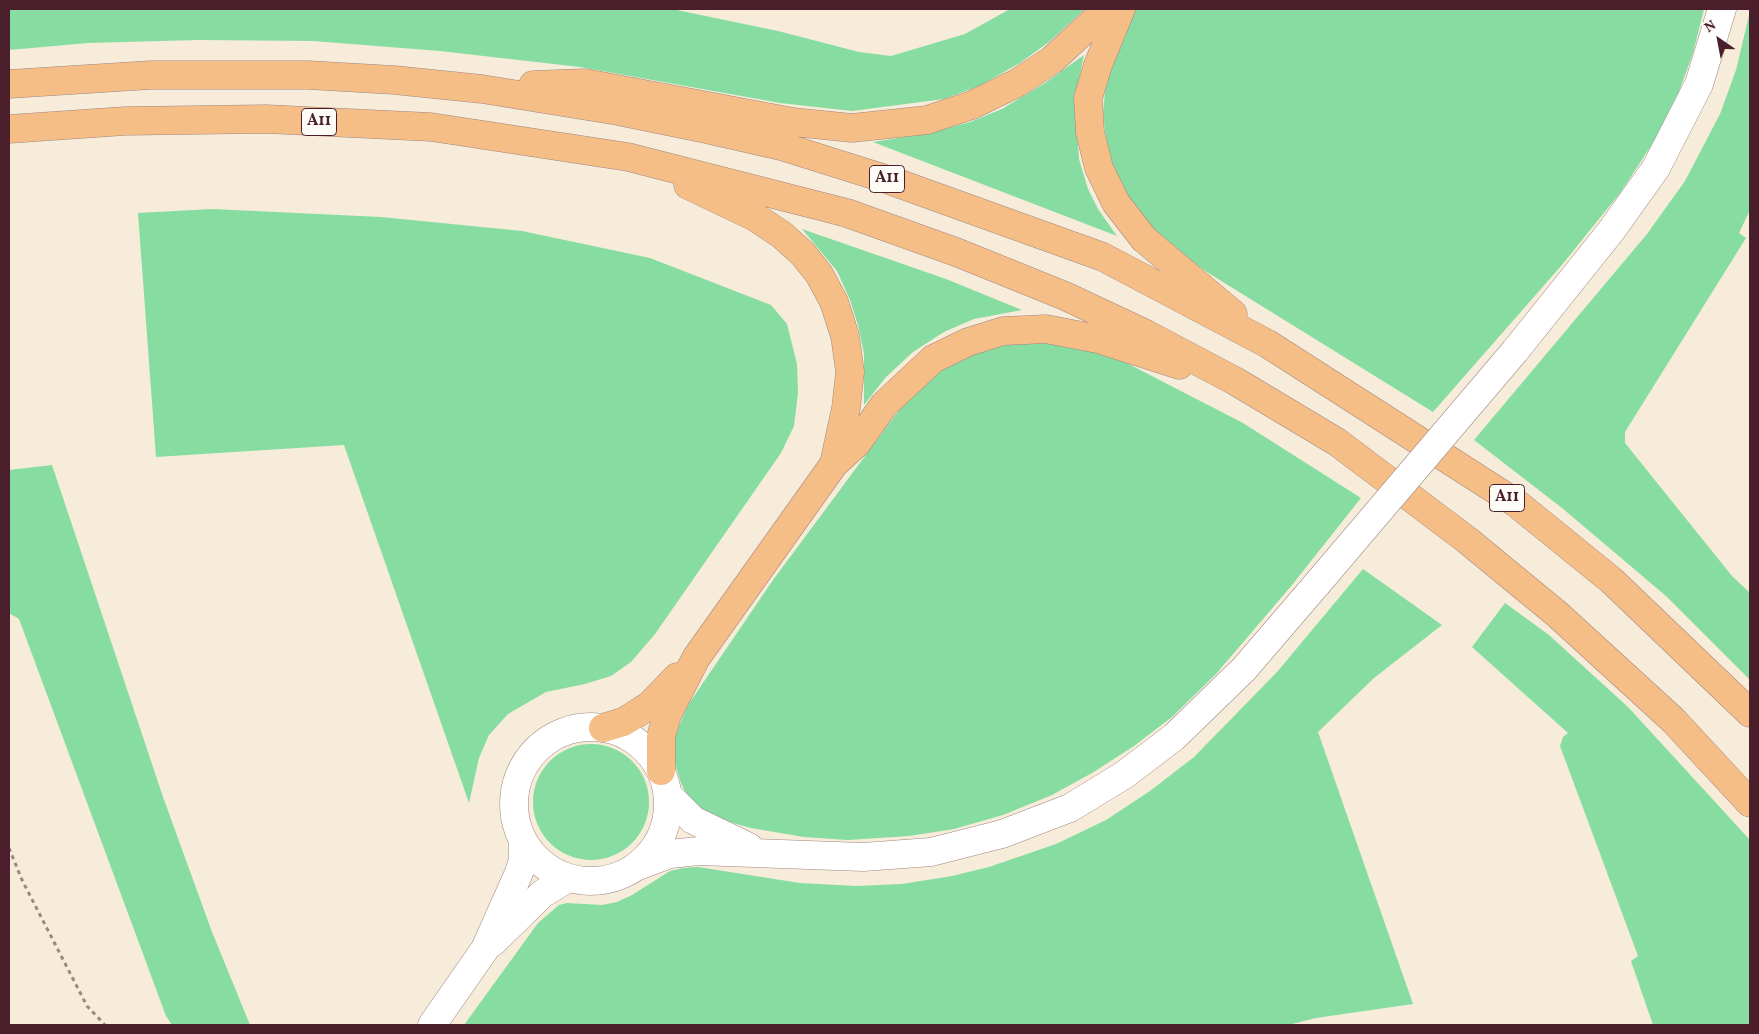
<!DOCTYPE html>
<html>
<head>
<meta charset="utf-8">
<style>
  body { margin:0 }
  #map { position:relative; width:1759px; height:1034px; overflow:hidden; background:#f6ecd9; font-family:Vollkorn,serif }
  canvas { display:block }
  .frame { position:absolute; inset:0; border:10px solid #4a1f2b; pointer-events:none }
  .north { position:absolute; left:1694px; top:15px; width:50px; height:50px; -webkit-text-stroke:4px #fdfcf7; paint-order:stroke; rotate:327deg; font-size:14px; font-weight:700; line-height:20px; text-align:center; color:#4a1f2b }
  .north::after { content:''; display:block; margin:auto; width:18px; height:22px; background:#4a1f2b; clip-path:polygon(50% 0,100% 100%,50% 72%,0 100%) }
</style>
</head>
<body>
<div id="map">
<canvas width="1759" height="1034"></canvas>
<div class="frame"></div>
<div class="north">N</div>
</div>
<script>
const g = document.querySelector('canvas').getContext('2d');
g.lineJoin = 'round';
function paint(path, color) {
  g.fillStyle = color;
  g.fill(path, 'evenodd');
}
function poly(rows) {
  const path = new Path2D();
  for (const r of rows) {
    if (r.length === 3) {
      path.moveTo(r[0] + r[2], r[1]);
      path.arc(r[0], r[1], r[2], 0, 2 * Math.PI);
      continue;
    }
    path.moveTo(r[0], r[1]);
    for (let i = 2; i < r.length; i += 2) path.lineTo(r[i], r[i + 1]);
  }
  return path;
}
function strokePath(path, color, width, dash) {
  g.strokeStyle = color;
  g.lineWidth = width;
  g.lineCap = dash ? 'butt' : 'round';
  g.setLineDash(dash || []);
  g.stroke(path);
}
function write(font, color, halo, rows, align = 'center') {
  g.font = font + ' Vollkorn,serif';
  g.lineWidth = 5;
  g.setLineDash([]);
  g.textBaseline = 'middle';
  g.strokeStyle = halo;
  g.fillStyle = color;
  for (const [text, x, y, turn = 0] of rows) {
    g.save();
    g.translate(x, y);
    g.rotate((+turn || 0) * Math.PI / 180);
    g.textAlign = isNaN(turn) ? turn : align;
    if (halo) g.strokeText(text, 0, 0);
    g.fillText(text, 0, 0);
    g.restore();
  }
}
const green = poly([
  [9,9,672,9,778,31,859,52,891,56,965,34,1010,9,1085,9,1049,42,1020,63,979,86,944,99,852,111,780,103,580,67,440,51,313,41,198,40,88,43,9,50],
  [1133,9,1704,9,1693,53,1676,100,1655,140,1620,193,1561,266,1433,412,1210,274,1168,246,1130,208,1107,151,1103,112,1107,72],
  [1750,11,1750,210,1739,233,1746,238,1625,432,1625,443,1732,576,1750,593,1750,680,1666,596,1562,508,1474,440,1647,234,1685,181,1720,114,1736,70],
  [1084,55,1075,99,1079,159,1088,189,1098,209,1117,236,873,142,930,133,970,122,1002,109,1045,83],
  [212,209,381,217,522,231,650,258,771,305,787,324,797,364,798,393,794,426,781,453,655,634,631,662,611,676,585,684,546,692,508,714,489,735,479,758,469,803,344,445,156,457,138,213],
  [802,229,946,279,1022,310,974,319,944,332,913,352,886,377,864,405,864,354,858,325,850,300,837,271],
  [1039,340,1113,356,1243,423,1361,498,1292,585,1216,674,1172,717,1134,746,1092,773,1052,795,1003,815,954,829,909,836,848,840,804,837,751,828,704,815,687,796,681,783,674,761,675,735,688,705,773,580,903,405,933,375,949,365,995,345],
  [52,465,163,797,212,932,250,1025,172,1025,166,1016,19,619,9,613,9,470],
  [1363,569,1442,625,1374,678,1318,732,1413,1004,1316,1018,1288,1025,464,1025,538,923,559,905,567,903,602,905,617,902,632,895,670,871,683,868,698,867,800,883,856,886,902,884,952,876,989,867,1056,844,1106,820,1150,791,1194,757,1277,672],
  [1505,603,1549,635,1628,707,1750,840,1750,1025,1653,1025,1631,961,1638,956,1560,746,1563,737,1568,733,1472,647],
  [591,802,58]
]);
const path = poly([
  [9,848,22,880,87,1006,105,1025]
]);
const minor = poly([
  [1515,351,1611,231,1656,168,1699,84,1722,9],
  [591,804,77],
  [668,795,693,820,749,847],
  [638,866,670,854,699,851,863,857,931,852,1002,834,1070,808,1124,775,1174,737,1244,669,1317,584],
  [493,942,542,894,568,878],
  [432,1025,485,949,518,875,523,861,523,841]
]);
const motorway = poly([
  [1121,9,1098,65,1088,98,1090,132,1099,168,1116,203,1144,239,1233,314],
  [9,84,151,75,308,75,394,80,482,89,618,111,706,129,781,146,889,180,1103,257,1268,344,1516,503,1611,580,1750,713],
  [533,85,585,83,793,122,852,128,927,120,972,105,1017,83,1052,60,1092,23,1104,9],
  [9,129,125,121,266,119,431,127,628,157,847,213,956,252,1065,296,1146,334,1235,381,1337,442,1467,540,1557,614,1673,720,1750,803],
  [688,185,755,217,782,235,803,254,819,274,834,302,845,336,850,372,846,408,834,464],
  [603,728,623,722,636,714,650,705,677,677],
  [661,771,661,737,667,715,696,658,834,464,857,443,884,405,933,359,968,342,1003,331,1046,329,1098,339,1179,365]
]);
const minorBridge = poly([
  [1317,584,1515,351]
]);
const shields = [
  [319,122,35],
  [887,179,35],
  [1507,498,35]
];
const shieldNames = [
  ["A11",319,122],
  ["A11",887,179],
  ["A11",1507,498]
];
paint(green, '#87dda1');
strokePath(minor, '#a08682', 29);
strokePath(motorway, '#a08682', 29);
strokePath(path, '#a08682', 3, [4, 4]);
strokePath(minor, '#fff', 28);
strokePath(motorway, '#f6be87', 28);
strokePath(minorBridge, '#a08682', 29, []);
strokePath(minorBridge, '#fff', 28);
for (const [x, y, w] of shields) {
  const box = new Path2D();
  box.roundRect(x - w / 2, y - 13.5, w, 27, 4);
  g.fillStyle = '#fdfcf7';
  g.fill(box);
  strokePath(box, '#4a1f2b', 1);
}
write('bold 16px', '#4a1f2b', null, shieldNames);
</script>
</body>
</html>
